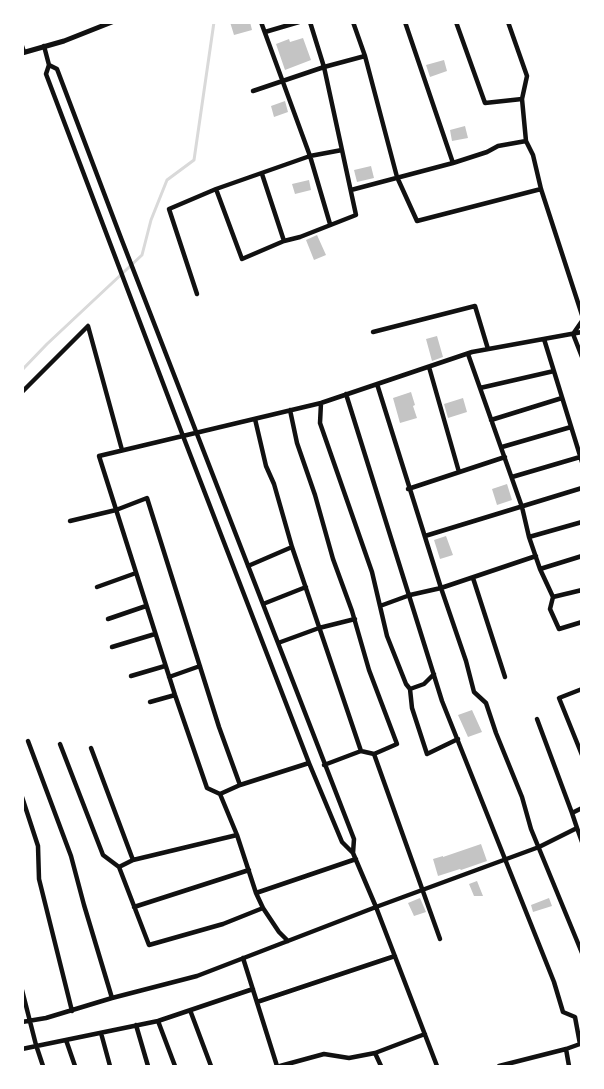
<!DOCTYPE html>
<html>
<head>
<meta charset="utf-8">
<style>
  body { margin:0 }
  #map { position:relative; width:604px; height:1089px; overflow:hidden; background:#fff; font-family:"Noto Sans",sans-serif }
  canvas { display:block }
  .frame { position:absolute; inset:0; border:24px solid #fff; pointer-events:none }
</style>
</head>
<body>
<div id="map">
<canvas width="604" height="1089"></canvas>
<div class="frame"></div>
</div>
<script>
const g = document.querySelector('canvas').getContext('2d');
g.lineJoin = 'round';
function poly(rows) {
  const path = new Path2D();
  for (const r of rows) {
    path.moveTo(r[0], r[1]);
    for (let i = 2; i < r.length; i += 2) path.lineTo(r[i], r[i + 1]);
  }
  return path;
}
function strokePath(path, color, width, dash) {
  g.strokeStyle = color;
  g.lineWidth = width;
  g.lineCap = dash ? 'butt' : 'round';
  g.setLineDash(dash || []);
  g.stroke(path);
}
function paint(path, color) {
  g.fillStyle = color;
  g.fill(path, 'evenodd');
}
const stream = poly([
  [22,370,47,344,142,255,151,220,167,180,194,160,214,22]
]);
const building = poly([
  [230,22,250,22,252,30,234,35],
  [303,38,311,60,285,70,276,44,289,39,290,42],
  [444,60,447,71,430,77,426,65],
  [285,101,288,112,274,117,271,106],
  [465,126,468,138,452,141,450,130],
  [371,166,374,178,357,182,354,170],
  [309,180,311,190,295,194,292,184],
  [317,235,326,255,314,260,306,240],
  [437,336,443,357,432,361,426,339],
  [411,392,415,405,413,406,417,418,400,423,393,398],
  [463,398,467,412,448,418,444,404],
  [507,484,512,500,497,505,492,489],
  [446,536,453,555,440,559,434,540],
  [472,710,482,732,468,737,458,715],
  [481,844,487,861,461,870,460,869,438,876,433,859,443,856,443,857],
  [477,881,483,896,474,896,469,884],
  [420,898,426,912,414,916,408,903],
  [549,898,552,906,533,912,531,905]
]);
const minor = poly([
  [261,22,310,156,330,224],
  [353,22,365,56,397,177,417,221,541,189],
  [405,22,453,163],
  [456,22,485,103,522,99,526,141,533,155,541,189,582,315],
  [508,22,527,76,522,99],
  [265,32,299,22],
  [22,46,24,52],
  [49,65,57,69,121,238,354,839,353,853],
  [253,91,324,67,365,56],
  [262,174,284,241],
  [216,189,242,259,284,241,300,237,356,215,342,150],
  [351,190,453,163,487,152,498,146,526,141],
  [197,294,169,209,216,189,310,156,342,150,324,67,310,22],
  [582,321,573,334,582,357],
  [373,332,475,306,488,349],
  [544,339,582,462],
  [468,354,522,507,529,537,540,569,553,597,582,590],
  [429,367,459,472],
  [377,384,441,588,466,661,474,692,486,703,496,733,522,797,531,829,582,953],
  [480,388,554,371],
  [22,392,88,326,122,450],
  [346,394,442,701,554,982,563,1012,575,1017,580,1044,566,1049,499,1066],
  [321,403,320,423,372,572,387,636,406,684,410,689,424,684,434,674],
  [290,410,297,443,315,495,333,559,352,611,369,670,397,744,374,754,361,751,324,765],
  [255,419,266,466,274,484,292,547,361,751],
  [491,420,562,398],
  [502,447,571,427],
  [512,477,580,457],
  [408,489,505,457],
  [70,521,116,510,147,498,219,727,240,785],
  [425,536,582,488],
  [529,537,582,522],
  [248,566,292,547],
  [540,569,582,556],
  [473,578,505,677],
  [97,587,136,573],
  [553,597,550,609,559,629,582,622],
  [263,604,306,587],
  [380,606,410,595,441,588,536,556],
  [108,619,146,606],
  [278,643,319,628,355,619],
  [112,647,155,634],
  [131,676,165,666],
  [169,677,200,666],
  [410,689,412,708,427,754,458,739],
  [582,689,559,698,582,755],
  [150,702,175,695],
  [537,719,572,813],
  [28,741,71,856,84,905,112,998],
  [60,744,103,855,119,867,133,860,91,748],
  [374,754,440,939],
  [220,794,240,785,309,763],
  [22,797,38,846,39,879,72,1011],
  [577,828,582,842],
  [133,860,237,835],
  [119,867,149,945,223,924,263,908],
  [256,893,356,859],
  [134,907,249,870],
  [288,941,279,932,263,908,256,893,237,835,220,794,207,788,175,695,99,456,321,403,472,352,582,332],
  [243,958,277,1066],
  [22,990,36,1045,43,1066],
  [257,1002,395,956],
  [190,1010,211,1066],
  [158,1021,175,1066],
  [22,1022,46,1018,112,998,197,976,376,907,353,853,342,842,309,763,183,436,46,74,49,65,44,46],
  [136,1025,148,1066],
  [101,1033,110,1066],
  [66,1040,75,1066],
  [22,1049,158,1021,253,989],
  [566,1049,569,1066],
  [280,1066,324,1054,349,1058,375,1053],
  [381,1066,375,1053,425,1034],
  [437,1066,376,907,539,847,577,828,572,813,582,808]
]);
const tertiary = poly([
  [22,53,64,41,112,22]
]);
strokePath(stream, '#d9d9d9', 3);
paint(building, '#c4c4c4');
strokePath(minor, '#111', 4.5);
strokePath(tertiary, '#111', 5);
</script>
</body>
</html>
